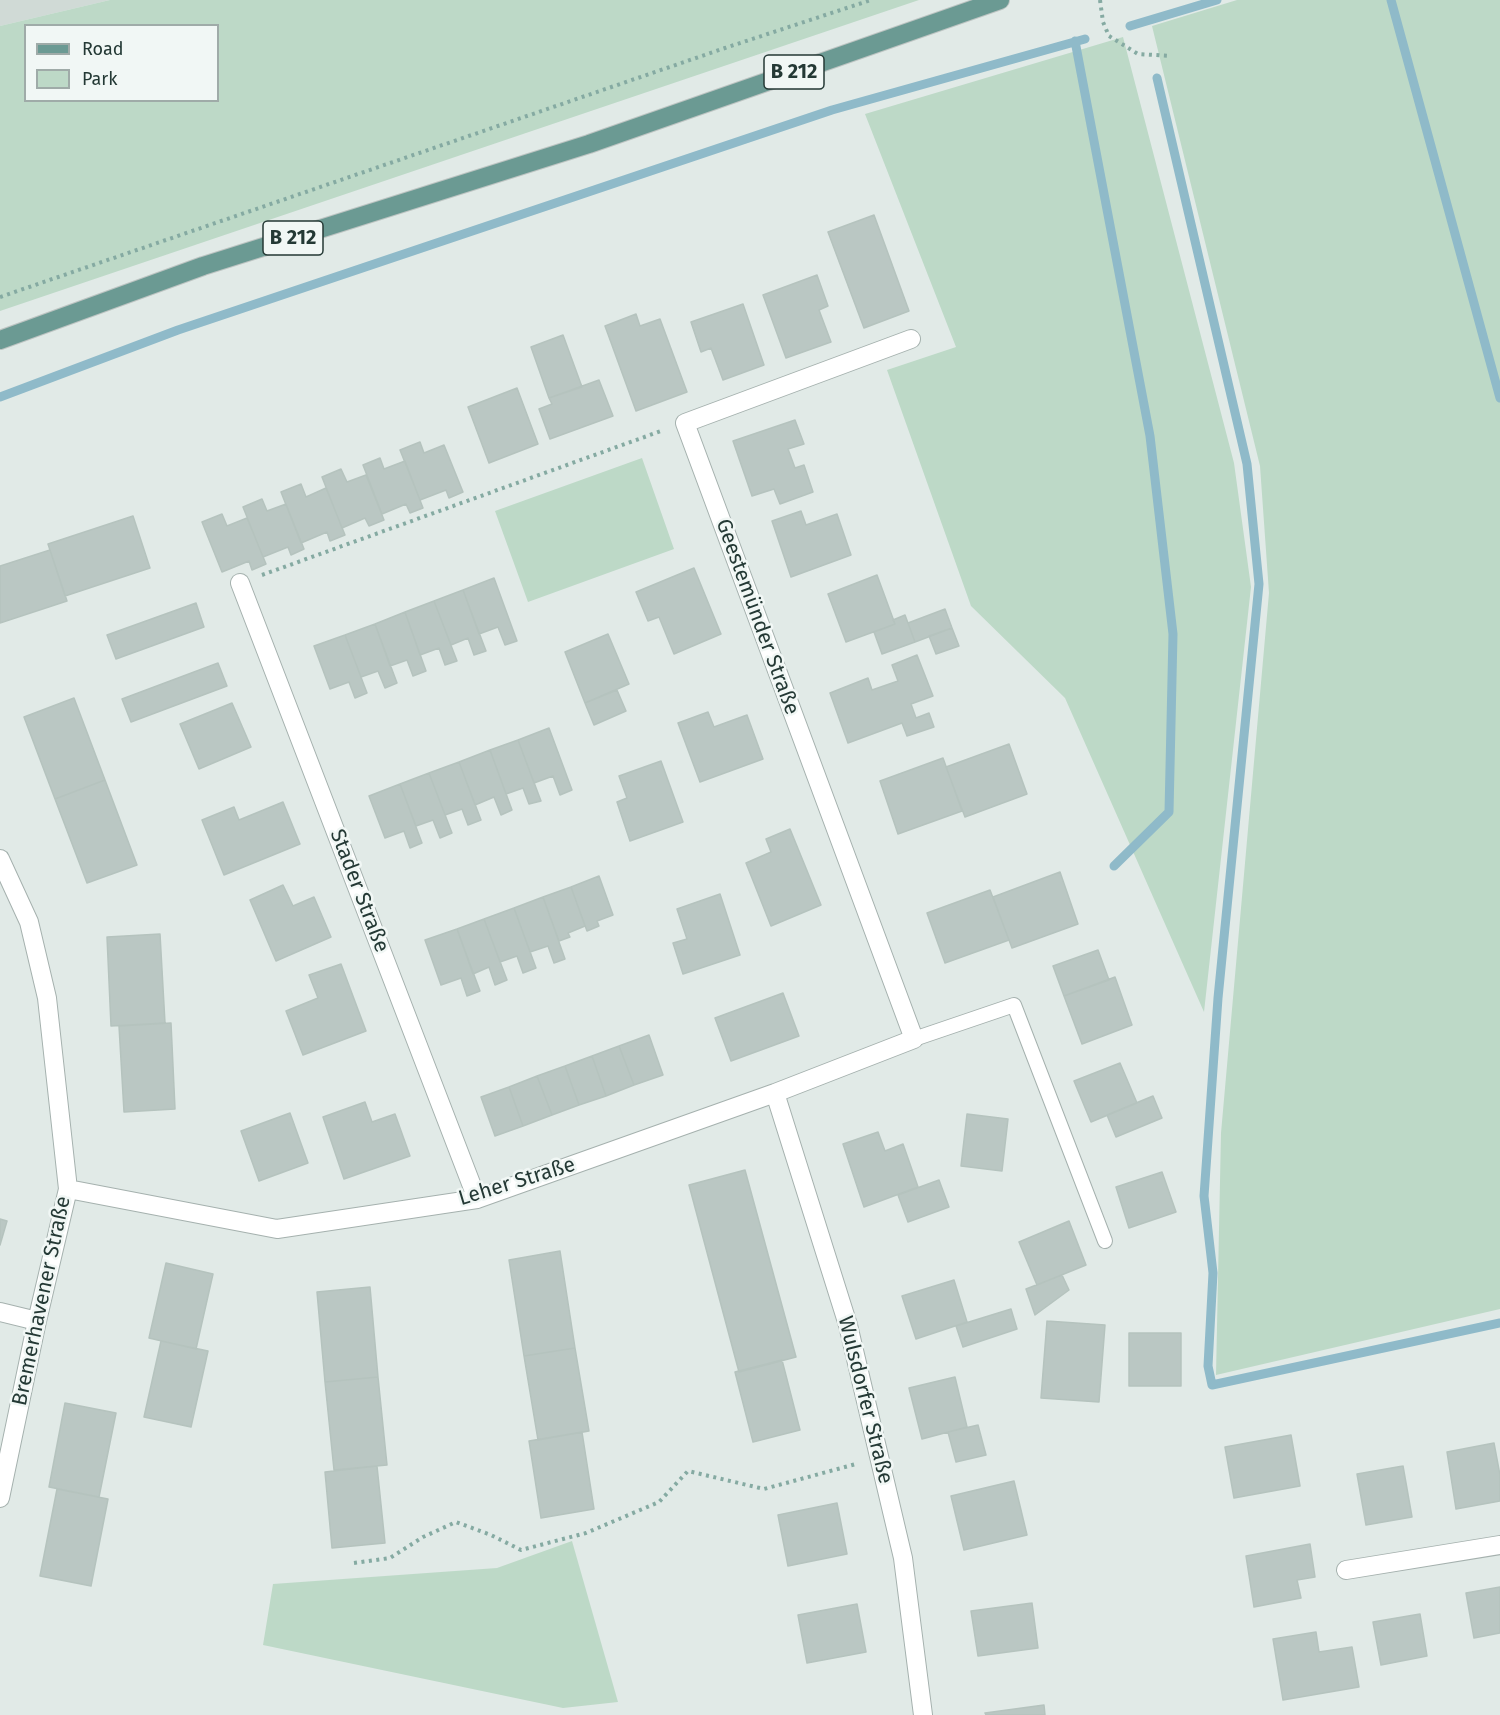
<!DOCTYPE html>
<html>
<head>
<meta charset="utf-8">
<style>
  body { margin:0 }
  #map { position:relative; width:1500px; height:1715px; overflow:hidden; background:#e1eae7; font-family:"Fira Sans",sans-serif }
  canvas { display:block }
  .legend { position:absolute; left:24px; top:24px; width:195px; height:78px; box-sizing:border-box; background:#f1f7f5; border:2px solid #9faba8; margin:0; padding:8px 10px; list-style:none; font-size:18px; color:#243935 }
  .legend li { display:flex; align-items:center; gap:12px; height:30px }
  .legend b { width:30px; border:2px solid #9faba8 }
</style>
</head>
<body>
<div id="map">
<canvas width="1500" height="1715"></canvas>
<ul class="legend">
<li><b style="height:8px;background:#6b9a93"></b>Road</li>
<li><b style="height:16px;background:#bdd9c7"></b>Park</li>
</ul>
</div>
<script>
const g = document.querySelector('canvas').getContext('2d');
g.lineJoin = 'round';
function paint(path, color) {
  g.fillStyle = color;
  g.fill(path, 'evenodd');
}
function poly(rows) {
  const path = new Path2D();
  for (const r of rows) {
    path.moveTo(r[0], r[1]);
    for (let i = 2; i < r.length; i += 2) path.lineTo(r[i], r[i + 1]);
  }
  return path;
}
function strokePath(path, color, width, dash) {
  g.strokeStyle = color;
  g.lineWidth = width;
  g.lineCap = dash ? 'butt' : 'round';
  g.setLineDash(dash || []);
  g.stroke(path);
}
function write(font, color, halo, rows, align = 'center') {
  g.font = font + ' "Fira Sans",sans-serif';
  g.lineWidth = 5;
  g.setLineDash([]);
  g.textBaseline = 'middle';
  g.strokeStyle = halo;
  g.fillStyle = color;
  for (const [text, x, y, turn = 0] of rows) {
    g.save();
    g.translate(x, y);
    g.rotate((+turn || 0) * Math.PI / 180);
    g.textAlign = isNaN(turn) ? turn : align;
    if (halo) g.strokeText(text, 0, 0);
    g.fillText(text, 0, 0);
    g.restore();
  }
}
const built = poly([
  [0,0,110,0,0,26]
]);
const green = poly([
  [110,0,919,0,0,311,0,26],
  [26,26,218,26,218,100,26,100],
  [1237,0,1500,0,1500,1309,1216,1375,1221,1133,1269,593,1260,466,1152,26],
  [1123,37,1234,463,1251,587,1204,1012,1065,698,971,606,887,370,956,347,865,114],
  [642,458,674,549,528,602,495,511],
  [572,1541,618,1702,563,1708,263,1645,273,1584,497,1568]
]);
const stream = poly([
  [1391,0,1500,398],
  [1130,26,1217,0],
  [1075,41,1150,436,1173,634,1169,812,1114,866],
  [1157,78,1247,464,1259,584,1218,998,1204,1196,1213,1273,1208,1366,1212,1385,1500,1323],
  [0,397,178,330,832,110,1085,39]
]);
const building = poly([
  [874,215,909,311,864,328,828,232,874,215],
  [817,275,828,306,819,310,831,342,786,358,763,295,817,275],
  [743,304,764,365,723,380,711,348,701,352,691,322,743,304],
  [636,314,640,326,660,319,687,392,636,411,605,326,636,314],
  [563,335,582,387,549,398,531,347,563,335],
  [599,380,613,416,550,439,539,409,552,404,549,398,599,380],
  [517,388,538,444,489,463,468,407,517,388],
  [795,420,804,444,788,449,795,468,804,465,813,492,780,504,774,489,752,496,733,441,795,420],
  [420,442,424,453,444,445,463,492,449,498,446,490,420,500,400,450,420,442],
  [380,458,384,469,405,461,423,508,410,513,406,504,382,514,363,465,380,458],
  [341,469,347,482,366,475,384,520,369,526,365,518,342,528,322,477,341,469],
  [301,484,306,497,326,488,345,535,330,541,327,532,301,543,281,492,301,484],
  [262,499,267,511,286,504,304,549,291,555,288,547,263,557,243,507,262,499],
  [801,511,806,525,837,514,851,555,791,577,772,521,801,511],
  [222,514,227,526,247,518,266,564,252,570,249,561,222,572,202,522,222,514],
  [133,516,150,568,65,596,48,544,133,516],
  [50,550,67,601,0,623,0,566,50,550],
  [694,568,721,634,674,654,659,617,648,621,636,592,694,568],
  [877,575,895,624,846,642,828,594,877,575],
  [494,578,517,641,505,645,498,627,479,634,463,590,494,578],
  [463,590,486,651,474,655,468,638,451,645,434,601,463,590],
  [434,601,457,661,445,665,439,648,420,655,405,612,434,601],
  [196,603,204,627,116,659,107,635,196,603],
  [945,609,952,628,915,642,908,623,945,609],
  [405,612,426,671,413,676,407,660,390,666,375,624,405,612],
  [905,615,915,642,882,654,874,632,895,624,893,620,905,615],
  [375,624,397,683,385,688,378,671,361,677,345,635,375,624],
  [952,628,959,646,936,654,929,636,952,628],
  [608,634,629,684,585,703,565,652,608,634],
  [345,635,367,693,355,698,349,682,330,689,314,646,345,635],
  [917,655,933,696,911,704,916,718,929,713,934,727,907,736,902,723,848,743,830,693,868,678,872,690,898,681,892,665,917,655],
  [218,663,227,686,131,722,122,699,218,663],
  [617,690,626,711,594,725,585,703,617,690],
  [74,698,105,780,55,799,24,717,74,698],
  [232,703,251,747,199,769,180,724,232,703],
  [708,712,714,727,747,715,763,759,700,782,678,723,708,712],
  [549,728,572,790,560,795,553,776,534,783,518,740,549,728],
  [518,740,541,801,529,804,523,788,506,794,490,750,518,740],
  [1009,744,1027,794,965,817,946,767,1009,744],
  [490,750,512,810,501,815,494,797,475,805,459,762,490,750],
  [943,758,962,811,898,834,880,781,943,758],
  [661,761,683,822,630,841,617,802,627,798,619,776,661,761],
  [459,762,481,820,468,825,462,809,445,815,429,773,459,762],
  [429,773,452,833,440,838,433,820,416,826,400,784,429,773],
  [105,780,137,865,87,883,55,799,105,780],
  [400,784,422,843,410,848,404,831,385,838,369,796,400,784],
  [283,802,300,844,224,875,202,820,234,807,239,820,283,802],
  [790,829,821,905,771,926,746,863,771,852,766,839,790,829],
  [1060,872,1078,924,1012,948,993,897,1060,872],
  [599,876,613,915,597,921,599,926,587,931,571,887,599,876],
  [283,885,293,906,314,897,331,937,276,961,250,900,283,885],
  [571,887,585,926,568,933,570,937,559,941,543,897,571,887],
  [990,890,1009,940,945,963,927,913,990,890],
  [720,894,740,955,683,974,673,943,687,939,677,909,720,894],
  [543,897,565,959,554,963,548,946,530,952,514,908,543,897],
  [514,908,536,968,523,973,517,956,500,962,484,919,514,908],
  [484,919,507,980,495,985,489,967,473,974,457,929,484,919],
  [457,929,480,991,467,996,461,978,441,985,425,940,457,929],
  [160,934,165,1023,111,1026,107,937,160,934],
  [1098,950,1109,980,1064,996,1053,966,1098,950],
  [341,964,366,1031,303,1055,286,1011,318,998,309,975,341,964],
  [1115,977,1132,1025,1082,1044,1064,996,1115,977],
  [783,993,799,1036,731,1061,715,1018,783,993],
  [171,1023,175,1109,124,1112,119,1026,171,1023],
  [649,1035,663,1075,634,1085,619,1046,649,1035],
  [619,1046,634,1085,606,1096,592,1056,619,1046],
  [592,1056,606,1096,579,1105,565,1066,592,1056],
  [1120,1063,1137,1103,1091,1122,1074,1081,1120,1063],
  [565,1066,579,1105,552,1115,537,1076,565,1066],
  [537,1076,552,1115,523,1126,509,1087,537,1076],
  [509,1087,523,1126,495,1136,481,1097,509,1087],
  [1153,1096,1162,1118,1116,1137,1107,1115,1153,1096],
  [365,1102,372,1122,395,1114,410,1156,344,1179,323,1117,365,1102],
  [290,1113,308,1163,259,1181,241,1131,290,1113],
  [967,1114,1008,1119,1002,1171,961,1166,967,1114],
  [878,1132,885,1151,903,1144,918,1187,864,1207,843,1144,878,1132],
  [745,1170,796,1357,739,1372,689,1185,745,1170],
  [1162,1172,1176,1212,1129,1228,1116,1187,1162,1172],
  [939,1180,949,1207,908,1222,898,1195,939,1180],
  [0,1219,7,1221,0,1245,0,1219],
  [1069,1221,1086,1265,1037,1285,1019,1242,1069,1221],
  [560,1251,575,1348,524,1356,509,1260,560,1251],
  [166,1263,213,1274,196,1349,149,1338,166,1263],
  [1062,1275,1069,1290,1035,1315,1026,1289,1062,1275],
  [954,1280,967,1322,916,1339,902,1296,954,1280],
  [370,1287,378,1377,325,1382,317,1292,370,1287],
  [1011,1309,1017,1329,963,1347,956,1326,1011,1309],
  [1047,1321,1105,1325,1099,1402,1041,1398,1047,1321],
  [1129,1333,1181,1333,1181,1386,1129,1386,1129,1333],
  [161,1341,208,1351,191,1427,144,1417,161,1341],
  [575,1348,589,1431,538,1440,524,1356,575,1348],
  [782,1360,800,1430,753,1442,735,1372,782,1360],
  [378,1377,387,1465,334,1470,325,1382,378,1377],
  [955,1377,967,1427,922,1439,909,1388,955,1377],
  [65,1403,116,1413,99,1497,49,1487,65,1403],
  [978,1425,986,1455,956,1462,948,1432,978,1425],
  [582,1432,594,1509,541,1518,529,1441,582,1432],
  [1291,1435,1300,1486,1234,1498,1225,1447,1291,1435],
  [1494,1443,1500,1475,1500,1501,1456,1509,1447,1452,1494,1443],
  [377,1466,385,1543,332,1548,325,1472,377,1466],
  [1403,1466,1412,1517,1366,1525,1357,1474,1403,1466],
  [1014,1481,1027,1535,964,1550,951,1496,1014,1481],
  [57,1489,108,1499,91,1586,40,1576,57,1489],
  [837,1503,847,1554,788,1566,778,1515,837,1503],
  [1310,1544,1315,1577,1297,1580,1301,1598,1254,1607,1246,1556,1310,1544],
  [1500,1587,1500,1633,1474,1638,1466,1593,1500,1587],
  [1032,1603,1038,1648,978,1656,971,1611,1032,1603],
  [857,1604,866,1652,807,1663,798,1615,857,1604],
  [1420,1614,1427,1656,1381,1665,1373,1622,1420,1614],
  [1316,1632,1319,1652,1352,1647,1359,1687,1283,1700,1273,1639,1316,1632],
  [1044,1705,1045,1715,986,1715,985,1713,1044,1705]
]);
const path = poly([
  [1100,0,1103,22,1109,36,1138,54,1171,56],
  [0,297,725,48,871,0],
  [262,575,661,431],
  [354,1563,390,1558,423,1537,456,1522,491,1535,521,1550,586,1533,659,1502,688,1471,764,1489,856,1464]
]);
const service = poly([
  [914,1039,1014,1005,1105,1241]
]);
const minor = poly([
  [240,583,477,1199],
  [0,859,29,922,47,998,68,1189,37,1321,0,1498],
  [775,1093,848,1325,903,1558,923,1715],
  [68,1189,277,1229,477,1199,775,1093,914,1039,685,423,911,339],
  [0,1312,37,1321],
  [1346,1570,1500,1545]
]);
const primary = poly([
  [0,340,203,266,589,144,1000,0]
]);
const shields = [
  [794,72,60],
  [293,238,60]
];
const shieldNames = [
  ["B 212",794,72],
  ["B 212",293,238]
];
const streetNames = [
  ["Geestemünder Straße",757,617,70],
  ["Stader Straße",359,891,69],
  ["Leher Straße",517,1182,-17],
  ["Bremerhavener Straße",42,1301,-78],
  ["Wulsdorfer Straße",865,1400,76]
];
paint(built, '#d0dad6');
paint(green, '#bdd9c7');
strokePath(stream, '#8fbac9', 9);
paint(building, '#bac7c3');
strokePath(building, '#b5c3be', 1.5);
strokePath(service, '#a5b1ae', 16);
strokePath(minor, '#a5b1ae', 20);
strokePath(primary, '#bdc4c2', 20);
strokePath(path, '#85aaa2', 4, [3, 4.5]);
strokePath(service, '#fff', 14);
strokePath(minor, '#fff', 18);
strokePath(primary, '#6b9a93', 18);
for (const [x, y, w] of shields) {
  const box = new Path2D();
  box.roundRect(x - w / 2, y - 17, w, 34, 4.5);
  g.fillStyle = '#f1f7f5';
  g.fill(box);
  strokePath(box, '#243935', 1.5);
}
write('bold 20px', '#243935', null, shieldNames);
write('21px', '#243935', '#f1f7f5', streetNames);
</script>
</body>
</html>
